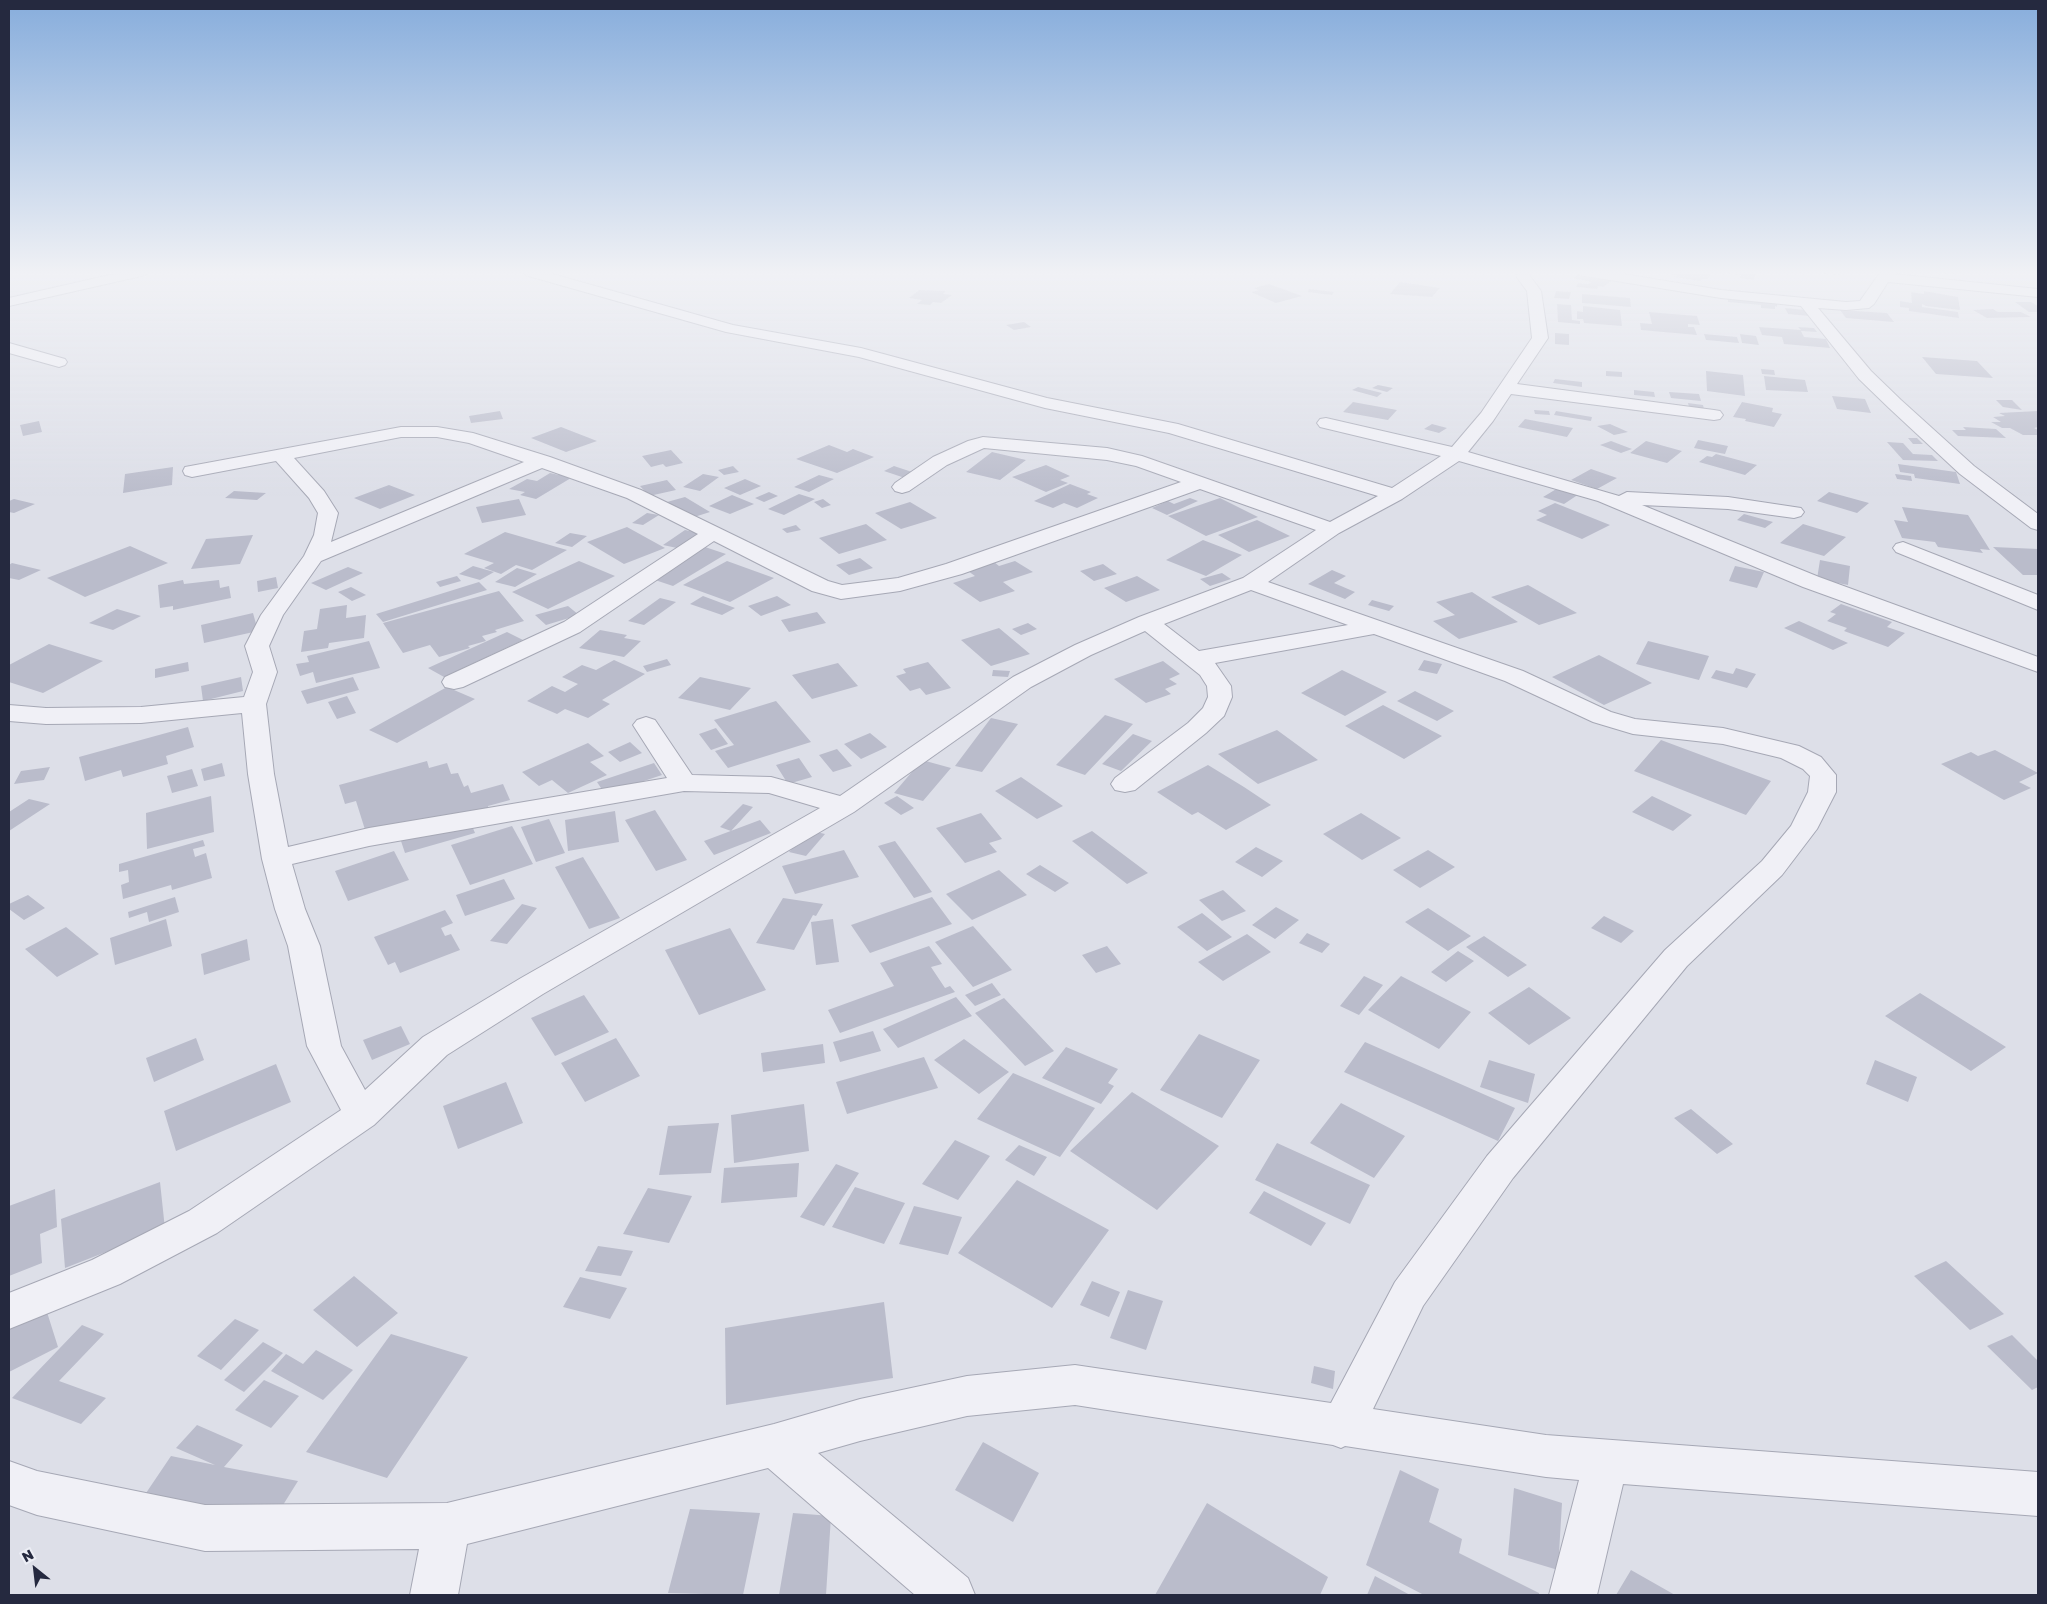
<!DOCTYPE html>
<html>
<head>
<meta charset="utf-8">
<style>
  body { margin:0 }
  #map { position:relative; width:2047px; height:1604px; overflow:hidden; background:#dddfe8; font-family:"Golos Text",sans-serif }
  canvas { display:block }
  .frame { position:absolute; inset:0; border:10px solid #25293f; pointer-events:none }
  .north { position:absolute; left:10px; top:1544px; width:50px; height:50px; -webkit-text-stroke:4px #eceef5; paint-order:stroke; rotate:331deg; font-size:14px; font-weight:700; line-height:20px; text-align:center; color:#25293f }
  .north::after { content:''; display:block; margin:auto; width:18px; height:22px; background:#25293f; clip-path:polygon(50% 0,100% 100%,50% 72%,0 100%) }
</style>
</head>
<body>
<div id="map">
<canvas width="2047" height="1604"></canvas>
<div class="frame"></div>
<div class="north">N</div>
</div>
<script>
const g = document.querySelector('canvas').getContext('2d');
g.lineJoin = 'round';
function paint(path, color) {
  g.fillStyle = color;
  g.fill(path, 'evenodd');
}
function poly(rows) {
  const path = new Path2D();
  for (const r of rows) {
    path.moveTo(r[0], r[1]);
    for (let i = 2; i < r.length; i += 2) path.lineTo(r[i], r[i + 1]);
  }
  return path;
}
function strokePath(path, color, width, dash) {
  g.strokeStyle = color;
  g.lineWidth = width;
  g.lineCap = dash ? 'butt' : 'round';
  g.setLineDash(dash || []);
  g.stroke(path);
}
const building = poly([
  [1673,271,1709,271,1707,274,1711,274,1708,279,1702,279,1700,281,1674,277,1676,275,1670,274],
  [1727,271,1738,271,1756,273,1754,280,1740,278,1741,275,1726,273],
  [1811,271,1839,271,1840,275,1811,272],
  [1928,271,1955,271,1956,274,1947,273,1947,274],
  [1580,274,1613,280,1603,287,1598,286,1597,289,1576,287,1578,283,1588,284,1591,282,1573,278],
  [1400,282,1440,288,1432,297,1390,294],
  [1269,284,1302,296,1276,303,1251,292,1259,290,1254,288],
  [1309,289,1334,292,1332,295,1308,292],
  [919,290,946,291,943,294,952,295,941,303,933,302,930,305,917,304,922,300,909,298],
  [1556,291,1571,292,1569,299,1554,298],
  [1924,291,1958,297,1960,310,1926,306,1922,304,1922,307,1958,312,1959,318,1909,311,1909,308,1900,307,1900,301,1912,303,1911,292,1924,294],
  [1582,294,1630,298,1631,307,1582,303],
  [1728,297,1777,302,1777,307,1775,306,1775,309,1761,308,1761,305,1728,302],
  [2015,302,2031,302,2038,306,2038,312,2029,312],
  [1557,304,1571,305,1572,320,1580,321,1580,324,1558,322],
  [1583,306,1620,310,1622,326,1584,323,1583,319,1577,319,1577,311,1583,312],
  [1785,308,1806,310,1810,316,1788,314],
  [1993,309,1998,312,2021,312,2031,317,1987,318,1973,310],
  [1840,310,1887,313,1894,322,1846,318],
  [1649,312,1697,316,1700,325,1688,324,1688,327,1694,327,1697,335,1641,330,1640,323,1652,324],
  [1024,322,1031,327,1014,330,1006,325],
  [1759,327,1801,330,1798,327,1814,328,1817,332,1801,331,1804,337,1826,339,1830,348,1784,344,1782,337,1762,335],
  [1555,333,1569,334,1569,345,1555,344],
  [1704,334,1737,337,1739,343,1706,340],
  [1740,334,1756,336,1759,345,1742,343],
  [1922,357,1977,361,1993,378,1936,374],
  [1761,369,1774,370,1775,375,1762,374],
  [1606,371,1622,372,1622,377,1606,376],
  [1706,371,1743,375,1745,396,1707,391],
  [1764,376,1805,380,1808,392,1766,390],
  [1555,379,1582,382,1582,387,1553,383],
  [1378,385,1393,388,1387,392,1372,388],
  [1358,387,1382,393,1377,397,1352,390],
  [1634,390,1654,392,1655,397,1634,395],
  [1669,392,1699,394,1701,401,1671,398],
  [1832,396,1865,399,1871,413,1837,409],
  [1996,400,2012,400,2022,410,2003,407],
  [1353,402,1397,410,1388,420,1343,412],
  [1742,402,1773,408,1772,412,1782,414,1774,427,1745,421,1746,419,1733,417],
  [1688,403,1703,405,1704,409,1689,407],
  [1534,410,1549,411,1550,415,1535,414],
  [500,411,503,419,471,423,469,416],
  [1556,411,1592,417,1591,421,1554,415],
  [2038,411,2038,427,2034,428,2038,430,2038,435,2023,435,2010,428,2002,428,1991,422,2001,422,1993,417,2005,416,1999,413],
  [1525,419,1573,428,1567,437,1518,427],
  [39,421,42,432,23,436,20,425],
  [1432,424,1447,428,1439,433,1424,429],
  [1610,424,1628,432,1614,435,1597,426],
  [561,427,597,441,566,452,531,438],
  [1963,427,1996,429,2006,438,1958,436,1952,430,1966,430],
  [1908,438,1917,438,1923,444,1913,444],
  [1698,440,1728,446,1725,454,1694,448],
  [1611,441,1632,449,1621,453,1600,445],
  [1646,441,1682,451,1667,463,1630,453],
  [1887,442,1903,443,1913,454,1932,455,1938,461,1903,460],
  [829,445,847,452,853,449,874,457,837,473,796,459],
  [671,450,683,463,666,467,663,464,651,467,642,456],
  [992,452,1026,460,1000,480,966,472],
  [1716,454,1757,465,1745,475,1699,462,1707,456,1712,457],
  [1898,464,1956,472,1960,484,1915,478,1914,474,1900,472],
  [1046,465,1070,476,1060,480,1068,483,1046,492,1012,477],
  [733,466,739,472,724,475,718,470],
  [894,466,915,473,905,478,884,471],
  [173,467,172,485,123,493,125,474],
  [1591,469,1617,478,1597,489,1571,480],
  [564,472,576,475,536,499,520,495,525,492,509,489,527,479,537,481,550,473,559,475],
  [703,474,719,477,700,491,683,487],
  [1895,474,1911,476,1912,481,1897,479],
  [819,475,834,479,809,492,794,487],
  [745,479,761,486,740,495,724,488],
  [667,480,676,490,649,496,640,486],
  [1070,484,1091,492,1087,494,1098,498,1077,508,1064,503,1053,508,1034,501],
  [389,485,415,495,380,509,354,498],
  [1558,488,1579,494,1564,504,1543,497],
  [234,491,266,493,257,500,225,498],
  [769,492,778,496,764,502,755,498],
  [1829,492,1869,503,1857,513,1817,501],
  [799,494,815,499,784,515,768,509],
  [732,495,754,504,730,514,709,506],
  [685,497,710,512,691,518,667,502],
  [1190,498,1198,501,1167,515,1152,508,1168,501,1174,504],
  [1220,498,1258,517,1206,536,1168,516],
  [14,499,35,504,14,513,9,512,9,501],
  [519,499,526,515,482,523,476,507],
  [823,499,831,505,822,508,814,502],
  [910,502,937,518,901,529,875,513],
  [1555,503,1610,525,1582,539,1536,520,1547,515,1538,511],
  [1902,507,1968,515,1990,550,1980,549,1983,553,1938,547,1935,542,1902,538,1894,520,1908,522],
  [647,513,659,515,643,525,632,523],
  [1744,514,1773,522,1765,528,1737,520],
  [1257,520,1290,536,1249,552,1218,535],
  [866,524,887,540,839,554,819,538],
  [1803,524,1846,537,1824,556,1780,543],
  [796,525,801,530,787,533,782,529],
  [627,527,665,548,624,564,587,542],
  [685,530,699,533,677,548,663,545],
  [505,532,567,550,532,570,516,565,501,574,484,568,494,563,464,554],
  [570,533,587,536,572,547,555,543],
  [253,535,240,564,191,569,206,539],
  [1203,540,1242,555,1206,576,1166,560],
  [130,546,168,563,85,597,47,578],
  [705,547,726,554,673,586,652,579],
  [1993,547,2038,549,2038,575,2023,575],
  [860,558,873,568,849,575,836,565],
  [1820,560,1850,566,1848,585,1817,579],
  [579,561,615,576,548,609,512,592],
  [727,561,774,578,730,602,683,585],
  [1015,561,1033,572,1003,582,1015,591,980,602,953,583,975,576,968,571,994,562,999,566],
  [12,563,41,570,19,580,9,578,9,565],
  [1103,564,1117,574,1094,581,1080,571],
  [473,566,494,572,480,580,459,574],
  [1735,566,1764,572,1757,588,1729,581],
  [348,567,363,573,326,590,311,583],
  [517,568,537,574,515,587,495,582],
  [1332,570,1346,576,1334,583,1355,592,1345,599,1308,584],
  [1222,573,1231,579,1210,586,1200,579],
  [457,576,461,581,440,587,436,582],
  [1137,576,1160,590,1126,602,1104,588],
  [276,577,278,588,258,592,257,581],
  [183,580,184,584,219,580,220,588,229,586,231,598,173,610,173,606,160,608,158,585],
  [479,582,487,590,383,622,376,614],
  [1528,585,1577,613,1539,625,1491,597],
  [351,587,366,595,352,601,338,592],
  [499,591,524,621,495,630,497,632,482,636,486,641,468,646,470,648,439,657,430,645,403,653,383,623],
  [1472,592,1518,622,1459,639,1433,621,1455,615,1436,602],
  [703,596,735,608,722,615,690,604],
  [777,596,791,605,761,616,748,606],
  [660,598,676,602,644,625,628,621],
  [1372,600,1394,606,1389,611,1368,605],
  [1841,604,1892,622,1887,627,1905,633,1888,647,1844,631,1847,628,1827,621,1836,614,1830,612],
  [347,605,346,618,366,615,364,638,329,643,328,648,301,652,304,631,317,629,320,609],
  [568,606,579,615,546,625,535,615],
  [117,609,141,616,113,630,89,623],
  [817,612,826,623,789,632,781,620],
  [253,613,258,631,204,643,201,625],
  [1799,621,1848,643,1833,650,1784,628],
  [1028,623,1037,629,1021,635,1012,629],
  [999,628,1030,654,991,666,961,640],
  [600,630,627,635,624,638,641,641,624,657,579,648],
  [507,632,523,640,444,677,428,668],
  [369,641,380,668,316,683,313,672,300,676,296,664,309,662,307,656],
  [1648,641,1709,656,1699,680,1636,664],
  [49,644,103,661,43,693,9,682,9,665],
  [1599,655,1652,683,1604,705,1552,677],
  [667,659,671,665,647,672,643,666],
  [614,660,645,674,602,700,610,704,588,718,565,709,557,714,527,701,552,686,565,692,578,684,562,677,582,665,596,670],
  [1424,660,1442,664,1437,674,1418,670],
  [1163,661,1180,674,1169,679,1177,684,1165,689,1171,694,1146,703,1114,679],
  [188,662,189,671,155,678,155,669],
  [928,662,951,688,926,695,920,688,910,691,896,676,906,673,903,669],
  [838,663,858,686,812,699,792,675],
  [1736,668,1756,674,1747,688,1711,678,1716,670,1733,674],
  [993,670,1010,671,1008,677,992,676],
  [1342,670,1387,692,1345,716,1301,693],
  [241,677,243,691,203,701,201,686],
  [353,677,359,690,307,704,301,691],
  [700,677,751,688,730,710,678,698],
  [447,687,475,699,397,743,369,730],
  [1415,691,1454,711,1437,721,1397,701],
  [347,696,356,713,337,719,328,702],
  [776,701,811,742,728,768,715,751,734,745,714,720],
  [1383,705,1442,736,1404,759,1345,726],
  [1105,715,1133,724,1085,775,1056,765],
  [991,718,1018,724,982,772,955,766],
  [188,727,194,747,166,756,168,764,123,777,121,770,85,781,79,757],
  [716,728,728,744,711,750,699,734],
  [1277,730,1318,760,1258,784,1218,754],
  [870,733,887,747,861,759,844,744],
  [1133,734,1152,741,1121,771,1102,764],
  [1661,740,1771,781,1746,815,1634,771],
  [630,742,642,753,620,762,608,752],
  [588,743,604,756,590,762,607,775,568,793,552,780,539,786,522,772],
  [837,749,852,766,833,772,819,755],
  [1995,750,2038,773,2019,782,2031,788,2004,800,1941,764,1971,752,1978,756],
  [799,758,812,777,788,784,776,765],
  [922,760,951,768,923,801,894,793],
  [427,761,429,768,447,763,451,774,458,773,464,787,468,785,471,793,503,784,510,800,488,806,489,810,445,823,442,815,367,836,356,801,345,804,339,785],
  [222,763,225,776,204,781,201,769],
  [654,763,662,775,605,794,597,782],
  [1208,765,1244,787,1271,805,1226,830,1198,812,1192,815,1157,792],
  [50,767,44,780,14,784,21,771],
  [192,769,198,786,172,793,167,776],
  [1021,777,1063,806,1037,819,995,791],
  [211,796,214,832,147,849,146,813],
  [897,796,914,808,901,815,884,803],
  [1652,796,1692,815,1673,831,1632,812],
  [29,799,50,804,9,831,9,812],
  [743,804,753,807,731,831,720,827],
  [655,810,687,860,656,871,625,820],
  [615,811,619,842,568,851,565,820],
  [981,813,1002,839,989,843,997,852,965,863,936,828],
  [1361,813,1401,838,1362,860,1323,834],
  [549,819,565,853,536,862,521,827],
  [760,820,771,833,714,855,704,841],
  [470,821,475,833,405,853,401,841],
  [512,826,533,864,470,885,451,845],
  [808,830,825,834,806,856,789,852],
  [1092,831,1148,873,1127,884,1072,841],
  [203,840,205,846,193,849,195,857,206,853,212,878,172,890,171,885,123,899,121,885,129,882,128,870,119,872,119,864],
  [895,841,932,892,914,898,878,846],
  [1256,847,1283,861,1262,877,1235,862],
  [844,850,859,877,795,894,782,866],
  [1428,850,1455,867,1420,888,1393,870],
  [394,851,409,880,348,901,335,871],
  [583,857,620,918,589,929,555,867],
  [1040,865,1069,883,1055,892,1026,874],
  [999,870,1027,895,972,920,946,894],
  [504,879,515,899,465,916,456,895],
  [1223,890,1246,911,1222,921,1199,900],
  [28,895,45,908,24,920,9,909,9,904],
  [175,897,179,912,149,922,147,912,129,918,128,912],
  [932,897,952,924,870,953,851,925],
  [783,898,823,904,816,916,813,915,794,950,756,943],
  [522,904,537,908,507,944,490,941],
  [1276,907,1299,920,1275,939,1252,925],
  [1428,908,1471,936,1448,951,1405,922],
  [445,910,453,923,441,928,445,936,451,934,460,950,400,973,395,962,388,965,374,937],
  [1202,913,1232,937,1207,951,1177,927],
  [1604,916,1634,931,1621,943,1591,928],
  [166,919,172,946,115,965,110,938],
  [833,919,839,962,816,965,811,922],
  [973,926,1012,970,973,987,935,942],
  [66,927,99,954,57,977,25,949],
  [730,928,766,990,699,1015,665,950],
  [1307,933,1330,944,1322,953,1299,943],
  [1247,934,1271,952,1223,981,1198,962],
  [1484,936,1527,965,1508,977,1466,947],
  [247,939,250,960,204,975,201,954],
  [929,946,942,964,931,967,945,988,950,986,955,992,840,1033,828,1010,894,986,880,963],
  [1107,946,1121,964,1096,973,1082,955],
  [1458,951,1474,961,1446,982,1431,972],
  [1364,976,1383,985,1359,1015,1340,1006],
  [1401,976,1471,1012,1439,1049,1368,1010],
  [992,983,1001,995,975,1006,965,995],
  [1529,987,1571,1018,1529,1045,1488,1013],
  [1920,993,2006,1047,1971,1071,1885,1016],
  [584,995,609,1032,555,1056,531,1018],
  [956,997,972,1016,898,1048,883,1029],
  [1004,998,1054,1051,1025,1066,975,1013],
  [401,1026,410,1044,372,1060,363,1040],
  [873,1031,881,1051,840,1062,833,1042],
  [1199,1034,1260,1060,1222,1118,1160,1090],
  [196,1038,204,1060,154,1082,146,1058],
  [616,1038,640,1076,585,1102,561,1063],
  [964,1039,1009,1072,979,1094,934,1060],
  [1365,1042,1515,1108,1498,1141,1344,1072],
  [823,1044,825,1063,763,1072,761,1053],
  [1066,1047,1118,1069,1108,1083,1114,1086,1101,1104,1042,1078],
  [924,1057,938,1088,847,1114,836,1082],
  [1489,1060,1535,1074,1528,1103,1480,1087],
  [1875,1060,1917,1077,1908,1102,1866,1084],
  [276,1064,291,1102,176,1151,164,1111],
  [1013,1073,1095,1108,1060,1157,977,1119],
  [506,1082,523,1123,458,1149,443,1106],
  [1132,1092,1219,1146,1157,1210,1070,1151],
  [1341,1103,1405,1136,1374,1178,1310,1143],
  [804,1104,809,1151,734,1163,731,1115],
  [1691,1109,1733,1144,1717,1154,1674,1118],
  [719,1123,711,1173,659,1175,668,1126],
  [955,1140,990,1156,958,1200,922,1184],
  [1277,1143,1370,1185,1350,1224,1255,1180],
  [1019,1145,1047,1157,1034,1176,1005,1160],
  [799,1163,797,1197,721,1203,724,1168],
  [836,1164,859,1173,824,1226,800,1217],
  [1017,1180,1109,1230,1052,1308,958,1253],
  [160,1182,165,1229,65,1268,61,1219],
  [855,1187,905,1203,884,1244,832,1227],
  [648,1188,692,1196,669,1243,623,1234],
  [55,1189,57,1227,40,1234,42,1263,9,1276,9,1206],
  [1264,1191,1326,1223,1311,1246,1249,1213],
  [914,1206,962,1217,948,1255,899,1244],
  [598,1246,633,1251,621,1276,585,1271],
  [1946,1261,2004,1314,1970,1330,1914,1276],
  [354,1276,398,1313,357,1347,313,1310],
  [580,1277,627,1288,610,1319,563,1307],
  [1092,1281,1120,1292,1109,1317,1080,1305],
  [1128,1290,1163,1301,1146,1350,1110,1338],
  [884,1302,893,1378,726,1405,725,1328],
  [46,1309,58,1347,9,1372,9,1327],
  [235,1319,259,1330,221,1370,197,1356],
  [82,1325,104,1334,59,1381,106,1398,81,1424,12,1398],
  [391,1334,468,1357,387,1478,306,1452],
  [2012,1335,2038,1361,2038,1387,2032,1390,1987,1346],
  [263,1342,283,1353,244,1392,224,1380],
  [316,1350,353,1370,323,1400,271,1371,286,1354,303,1364],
  [1314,1366,1335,1371,1333,1389,1311,1383],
  [264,1380,299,1396,271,1428,235,1410],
  [197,1425,243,1445,224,1467,298,1481,273,1521,144,1496,171,1456,215,1465,176,1448],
  [983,1442,1039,1473,1013,1522,955,1490],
  [1400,1470,1439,1489,1429,1522,1462,1539,1459,1553,1539,1593,1539,1595,1424,1595,1366,1565],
  [1514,1488,1562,1503,1558,1570,1508,1555],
  [1207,1503,1328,1577,1320,1595,1155,1595],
  [690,1509,760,1513,743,1595,668,1593],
  [793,1513,831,1516,826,1595,779,1595],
  [1631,1570,1675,1595,1616,1595],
  [1375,1576,1410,1595,1367,1595]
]);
const minor = poly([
  [127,271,153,271,146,275,9,306,9,298,127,271],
  [524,271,542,271,733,325,861,348,1047,398,1178,424,1392,488,1441,456,1320,427,1317,423,1320,419,1326,418,1452,447,1481,413,1532,338,1527,291,1516,276,1519,271,1533,271,1530,276,1541,291,1548,338,1517,384,1714,410,1720,411,1723,415,1720,419,1714,420,1511,394,1493,421,1468,452,1619,496,1627,492,1728,497,1801,508,1804,512,1801,516,1794,518,1728,509,1642,505,1819,577,2038,657,2038,672,1803,587,1598,501,1459,461,1402,499,1339,533,1268,582,1523,671,1611,712,1635,719,1723,728,1799,746,1821,757,1836,775,1836,792,1817,829,1782,875,1687,966,1513,1178,1423,1306,1373,1409,1546,1435,2038,1472,2038,1516,1623,1484,1597,1595,1549,1595,1579,1480,1546,1477,1345,1446,1341,1448,1333,1445,1075,1405,967,1416,860,1441,818,1453,968,1578,975,1595,915,1595,768,1468,467,1544,458,1595,410,1595,419,1549,205,1551,37,1515,9,1505,9,1461,37,1471,205,1505,447,1503,774,1424,860,1399,967,1376,1075,1365,1331,1403,1395,1282,1487,1156,1665,950,1762,861,1791,826,1808,792,1810,776,1803,769,1781,758,1723,744,1633,734,1593,722,1505,681,1374,634,1215,663,1231,686,1232,697,1224,716,1206,733,1135,790,1125,792,1115,790,1111,784,1115,778,1188,723,1203,708,1208,697,1207,686,1200,675,1145,631,1091,655,1031,687,854,812,543,994,447,1055,374,1125,217,1233,120,1284,9,1329,9,1293,92,1260,189,1211,341,1110,307,1046,288,946,275,909,262,859,248,774,242,713,141,723,46,724,9,721,9,705,46,708,141,707,244,697,253,672,245,646,261,615,304,556,314,535,318,513,309,498,276,461,192,477,185,475,183,471,185,467,401,427,437,427,473,433,550,457,641,490,828,581,842,585,898,578,946,564,1181,482,1136,466,1107,460,984,448,947,465,909,491,902,493,895,491,892,487,895,483,933,457,968,441,983,437,1107,448,1142,456,1330,522,1378,496,1169,433,1045,408,859,357,726,332,525,275,524,271],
  [401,437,437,437,469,443,524,462,331,542,338,513,324,491,294,458,401,437],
  [542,468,627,498,698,534,564,622,445,677,442,682,445,687,454,689,463,687,580,632,714,541,812,591,841,599,900,591,962,574,1200,489,1316,530,1243,578,1139,617,1075,645,1013,677,840,796,771,777,692,775,655,720,646,717,637,720,633,725,667,778,369,828,288,847,274,774,266,704,277,672,269,646,283,615,321,561,542,468],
  [1251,590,1348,625,1199,651,1164,624,1251,590],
  [684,791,769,793,820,808,521,978,423,1037,365,1090,341,1046,320,946,305,909,292,864,369,846,684,791],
  [1572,271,1605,271,1721,290,1846,302,1860,301,1879,274,1884,273,2038,289,2038,297,1888,282,1874,304,1869,308,1846,310,1818,308,1871,371,1901,400,1974,466,2038,514,2038,530,2031,528,1960,474,1889,408,1859,379,1801,306,1721,298,1579,275,1572,271],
  [9,343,65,359,67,362,65,365,59,367,9,353,9,343],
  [1903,542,2038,595,2038,610,1896,552,1893,548,1896,544,1903,542]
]);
paint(building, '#babccb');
strokePath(minor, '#a6a8b5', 2);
paint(minor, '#f0f0f6');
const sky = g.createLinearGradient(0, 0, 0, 496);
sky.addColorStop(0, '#87addc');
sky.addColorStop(0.55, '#f0f1f5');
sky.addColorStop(1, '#f0f1f500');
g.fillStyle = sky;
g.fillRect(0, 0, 2047, 496);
</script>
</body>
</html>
